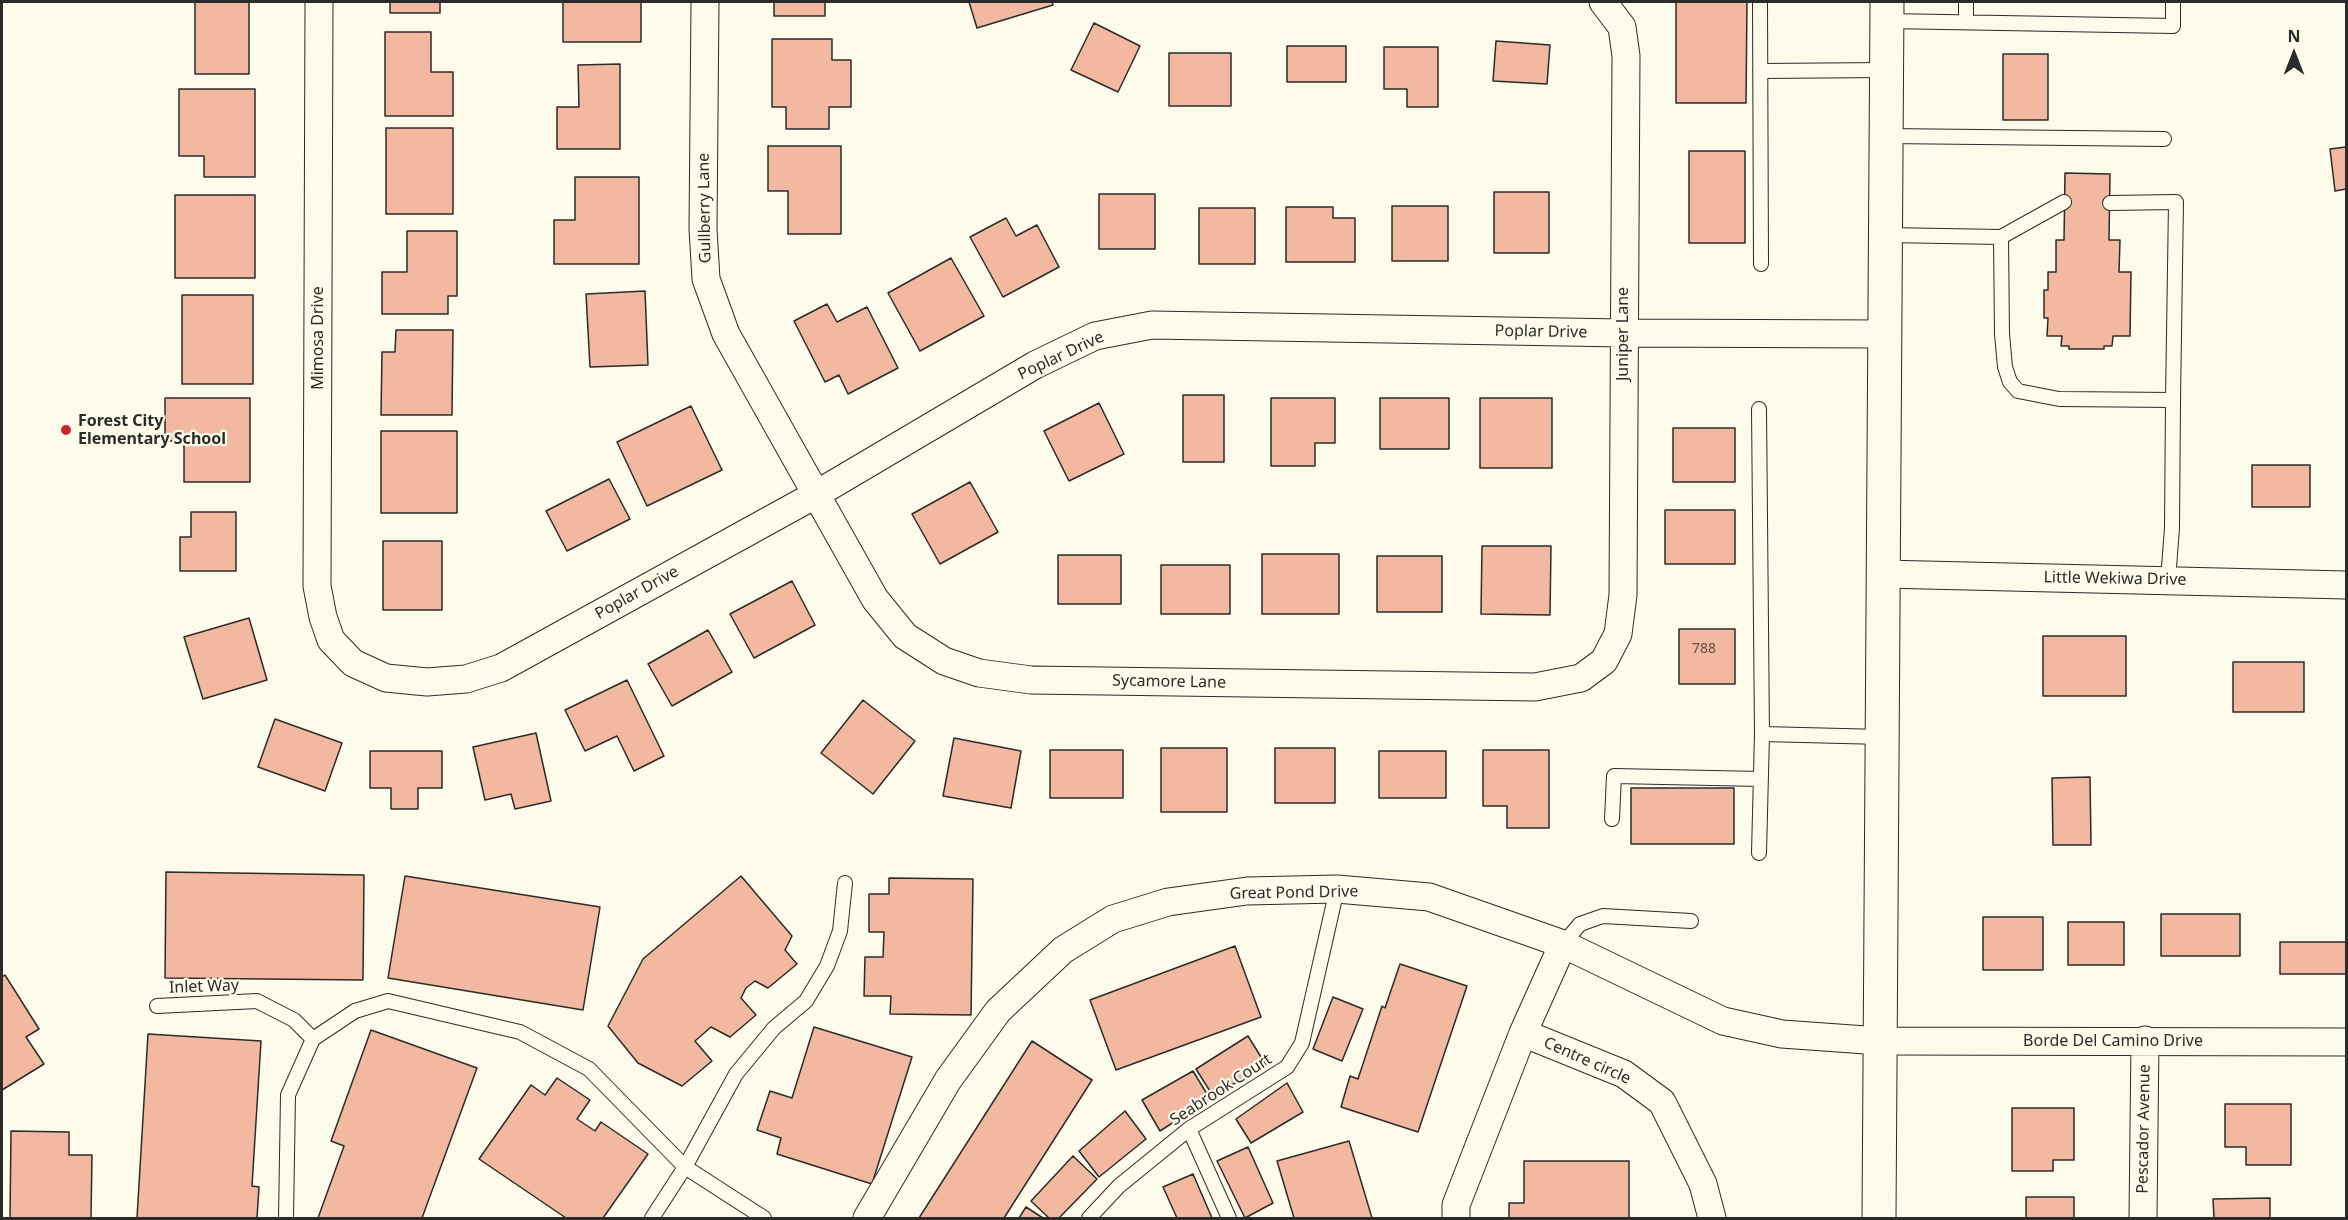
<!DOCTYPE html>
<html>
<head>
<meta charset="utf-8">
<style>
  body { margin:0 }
  #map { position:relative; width:2348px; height:1220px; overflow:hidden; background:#fdfbea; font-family:"Noto Sans",sans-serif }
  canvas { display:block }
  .frame { position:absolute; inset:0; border:3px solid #2b2b2b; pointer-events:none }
  .north { position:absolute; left:2264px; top:24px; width:60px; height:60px; -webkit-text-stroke:4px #fdfbea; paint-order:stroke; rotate:0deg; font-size:16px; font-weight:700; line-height:24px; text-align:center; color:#2b2b2b }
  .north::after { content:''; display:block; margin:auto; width:21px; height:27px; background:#2b2b2b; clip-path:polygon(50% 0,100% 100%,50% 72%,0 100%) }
</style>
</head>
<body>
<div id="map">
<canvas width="2348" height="1220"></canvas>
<div class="frame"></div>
<div class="north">N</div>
</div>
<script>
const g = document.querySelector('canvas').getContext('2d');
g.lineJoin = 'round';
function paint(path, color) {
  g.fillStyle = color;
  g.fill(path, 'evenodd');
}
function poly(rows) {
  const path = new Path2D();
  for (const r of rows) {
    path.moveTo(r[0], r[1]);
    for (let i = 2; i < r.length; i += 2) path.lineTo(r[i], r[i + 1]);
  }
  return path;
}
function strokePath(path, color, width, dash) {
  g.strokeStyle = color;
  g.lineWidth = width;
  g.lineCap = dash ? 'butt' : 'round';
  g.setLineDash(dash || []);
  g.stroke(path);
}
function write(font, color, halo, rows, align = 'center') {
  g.font = font + ' "Noto Sans",sans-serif';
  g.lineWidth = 4.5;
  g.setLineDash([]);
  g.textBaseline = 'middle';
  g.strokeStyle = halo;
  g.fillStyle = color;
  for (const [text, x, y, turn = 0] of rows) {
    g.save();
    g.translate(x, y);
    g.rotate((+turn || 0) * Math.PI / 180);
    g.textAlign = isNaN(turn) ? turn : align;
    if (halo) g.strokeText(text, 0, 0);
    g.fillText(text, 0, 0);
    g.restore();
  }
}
const building = poly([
  [195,2,249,2,249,74,195,74,195,2],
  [390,2,440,2,440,13,390,13,390,2],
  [563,2,641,2,641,42,563,42,563,2],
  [774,2,825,2,825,16,774,16,774,2],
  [969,2,1052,2,1053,5,977,28,969,2],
  [1676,2,1747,2,1746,103,1676,103,1676,2],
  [1094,23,1140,46,1118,92,1071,70,1094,23],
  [385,32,431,32,431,72,453,72,453,116,385,116,385,32],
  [772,39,832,39,832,60,851,60,851,107,829,107,829,129,786,129,786,107,772,107,772,39],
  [1496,41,1550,45,1547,84,1493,81,1496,41],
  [1287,46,1346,46,1346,82,1287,82,1287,46],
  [1384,47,1438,47,1438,107,1407,107,1407,89,1384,89,1384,47],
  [1169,53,1231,53,1231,106,1169,106,1169,53],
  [2003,54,2048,54,2048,120,2003,120,2003,54],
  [620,64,620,149,557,149,557,107,579,107,578,65,620,64],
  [179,89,255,89,255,177,204,177,204,156,179,156,179,89],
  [386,128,453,128,453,214,386,214,386,128],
  [768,146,841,146,841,234,788,234,788,191,768,191,768,146],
  [2346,147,2346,189,2335,191,2330,149,2346,147],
  [1689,151,1745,151,1745,243,1689,243,1689,151],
  [2065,173,2110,174,2109,240,2120,240,2119,272,2131,272,2130,336,2113,336,2112,346,2104,346,2104,349,2069,349,2069,346,2061,346,2062,336,2047,336,2048,318,2044,318,2044,290,2048,290,2048,272,2056,272,2056,240,2064,240,2065,173],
  [575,177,639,177,639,264,554,264,554,220,575,220,575,177],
  [1494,192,1549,192,1549,253,1494,253,1494,192],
  [1099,194,1155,194,1155,249,1099,249,1099,194],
  [175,195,255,195,255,278,175,278,175,195],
  [1392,206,1448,206,1448,261,1392,261,1392,206],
  [1286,207,1333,207,1333,218,1355,218,1355,262,1286,262,1286,207],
  [1199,208,1255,208,1255,264,1199,264,1199,208],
  [1006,218,1016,236,1037,225,1059,267,1003,297,970,237,1006,218],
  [407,231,457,231,457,296,448,296,448,314,382,314,382,272,407,272,407,231],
  [951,258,984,316,920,351,888,293,951,258],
  [645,291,648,365,590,367,586,294,645,291],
  [182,295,253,295,253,384,182,384,182,295],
  [827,304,837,322,867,307,898,368,848,394,839,375,825,382,794,321,827,304],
  [396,330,453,330,452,415,381,415,382,352,395,352,396,330],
  [1183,395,1224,395,1224,462,1183,462,1183,395],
  [165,398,250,398,250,482,184,482,184,441,165,441,165,398],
  [1271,398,1335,398,1335,443,1315,443,1315,466,1271,466,1271,398],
  [1380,398,1449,398,1449,449,1380,449,1380,398],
  [1480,398,1552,398,1552,468,1480,468,1480,398],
  [1099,403,1124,454,1069,481,1044,431,1099,403],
  [691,406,722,470,647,506,617,442,691,406],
  [1673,428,1735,428,1735,482,1673,482,1673,428],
  [381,431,457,431,457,513,381,513,381,431],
  [2252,465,2310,465,2310,507,2252,507,2252,465],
  [609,479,630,519,567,551,546,511,609,479],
  [970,482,998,532,940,564,912,514,970,482],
  [1665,510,1735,510,1735,564,1665,564,1665,510],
  [191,512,236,512,236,571,180,571,180,537,191,537,191,512],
  [383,541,442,541,442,610,383,610,383,541],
  [1482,546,1551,546,1550,615,1481,614,1482,546],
  [1262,554,1339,554,1339,614,1262,614,1262,554],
  [1058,555,1121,555,1121,604,1058,604,1058,555],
  [1377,556,1442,556,1442,612,1377,612,1377,556],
  [1161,565,1230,565,1230,614,1161,614,1161,565],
  [792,581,815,625,754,658,730,614,792,581],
  [249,618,267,680,203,699,184,637,249,618],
  [1679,629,1735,629,1735,684,1679,684,1679,629],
  [708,630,732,672,672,706,648,664,708,630],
  [2043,636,2126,636,2126,696,2043,696,2043,636],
  [2233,662,2304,662,2304,712,2233,712,2233,662],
  [627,680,664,756,634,771,617,736,585,751,565,710,627,680],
  [863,700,915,741,873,794,821,753,863,700],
  [275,719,342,743,325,791,258,767,275,719],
  [536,733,551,801,515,809,511,794,485,800,473,747,536,733],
  [954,738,1021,751,1011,808,943,796,954,738],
  [1161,748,1227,748,1227,812,1161,812,1161,748],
  [1275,748,1335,748,1335,803,1275,803,1275,748],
  [1050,750,1123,750,1123,798,1050,798,1050,750],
  [1483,750,1549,750,1549,828,1507,828,1507,806,1483,806,1483,750],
  [370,751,442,751,442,788,418,788,418,809,391,809,391,788,370,788,370,751],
  [1379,751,1446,751,1446,798,1379,798,1379,751],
  [2090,777,2091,845,2053,845,2052,778,2090,777],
  [1631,788,1734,788,1734,844,1631,844,1631,788],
  [166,872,364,875,363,980,165,978,166,872],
  [405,876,600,907,583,1010,388,978,405,876],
  [741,876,792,936,785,950,797,964,768,988,755,981,746,988,741,998,756,1015,730,1037,711,1027,695,1041,712,1061,682,1086,638,1063,608,1026,643,959,741,876],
  [889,878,973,879,971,1015,890,1014,891,996,864,996,865,957,883,957,884,932,869,932,869,894,889,894,889,878],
  [2161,914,2240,914,2240,956,2161,956,2161,914],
  [1983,917,2043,917,2043,970,1983,970,1983,917],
  [2068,922,2124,922,2124,965,2068,965,2068,922],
  [2280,942,2346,942,2346,974,2280,974,2280,942],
  [1235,946,1261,1017,1116,1070,1090,1000,1235,946],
  [1400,964,1467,986,1418,1132,1341,1107,1350,1076,1358,1079,1382,1006,1385,1008,1400,964],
  [5,975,39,1029,26,1037,44,1064,2,1090,2,977,5,975],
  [1333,997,1363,1009,1342,1061,1313,1049,1333,997],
  [814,1027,912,1057,872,1184,777,1154,781,1138,757,1130,770,1091,792,1098,814,1027],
  [371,1030,477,1068,422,1218,318,1218,344,1146,331,1141,371,1030],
  [148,1034,261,1041,252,1186,259,1187,257,1218,137,1218,148,1034],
  [1248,1036,1266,1065,1213,1096,1196,1069,1248,1036],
  [1032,1041,1092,1080,1004,1218,919,1218,1032,1041],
  [1193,1071,1210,1099,1160,1131,1142,1100,1193,1071],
  [557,1078,590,1100,577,1119,595,1131,601,1122,648,1154,603,1218,566,1218,479,1159,531,1085,545,1095,557,1078],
  [1287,1083,1303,1112,1251,1143,1236,1119,1287,1083],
  [2225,1104,2291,1104,2291,1165,2246,1165,2246,1147,2225,1147,2225,1104],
  [2012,1108,2074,1108,2074,1160,2053,1160,2053,1171,2012,1171,2012,1108],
  [1125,1111,1146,1139,1099,1177,1079,1151,1125,1111],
  [11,1131,69,1132,69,1155,92,1155,91,1218,10,1218,11,1131],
  [1349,1141,1372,1218,1294,1218,1277,1161,1349,1141],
  [1248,1147,1273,1203,1245,1218,1217,1161,1248,1147],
  [1073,1156,1097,1179,1059,1218,1049,1218,1031,1201,1073,1156],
  [1524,1161,1629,1161,1629,1218,1509,1218,1509,1203,1524,1203,1524,1161],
  [1193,1174,1212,1218,1177,1218,1163,1187,1193,1174],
  [2026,1197,2074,1197,2074,1218,2026,1218,2026,1197],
  [2270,1198,2270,1218,2214,1218,2213,1199,2270,1198],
  [1026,1207,1043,1218,1019,1218,1026,1207]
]);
const service = poly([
  [1760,2,1761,264],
  [1887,21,2173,26,2173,2],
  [1966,22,1966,2],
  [1760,71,1887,70],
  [1886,136,2164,139],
  [2110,203,2176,202,2173,400],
  [1886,235,2001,237,2002,334,2005,367,2010,382,2018,391,2059,399,2173,400,2172,528,2168,580],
  [2001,237,2064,202],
  [1759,409,1762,734],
  [1612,819,1614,776,1761,779],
  [1759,853,1762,734,1883,737],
  [1563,944,1580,924,1603,916,1691,921],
  [157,1006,257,1001,294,1020,313,1039],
  [1189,1129,1229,1218],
  [286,1218,288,1095,313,1039,355,1011,388,1001,520,1032,589,1069,685,1167,764,1218],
  [652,1218,685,1167,736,1074,774,1028,806,1001,827,966,840,931,845,883],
  [1089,1218,1119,1186,1189,1129,1287,1067,1302,1043,1337,889]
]);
const minor = poly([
  [319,2,317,586,323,617,331,640,353,663,386,678,427,682,466,679,501,668,815,495,1035,365,1095,336,1152,325,1623,333,1885,334],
  [705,2,703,229,706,279,726,334,875,599,905,636,944,661,979,673,1031,680,1535,687,1581,678,1604,661,1618,634,1623,595,1626,56,1622,27,1603,2],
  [1883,574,2346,585],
  [1523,1033,1624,1074,1662,1102,1703,1184,1712,1218],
  [867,1218,948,1080,998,1011,1063,950,1113,919,1168,902,1247,891,1337,889,1429,897,1563,944,1723,1021,1782,1034,1880,1041,2346,1042],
  [1456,1218,1456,1205,1523,1033,1563,944],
  [2143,1218,2145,1040]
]);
const primary = poly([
  [1879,1218,1887,2]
]);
const markers = [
  [66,430,6,"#c62828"]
];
const numberNames = [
  ["788",1704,649]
];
const streetNames = [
  ["Gullberry Lane",705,208,-91],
  ["Poplar Drive",1541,332,1],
  ["Juniper Lane",1623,334,-90],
  ["Mimosa Drive",318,338,-90],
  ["Poplar Drive",1061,356,-25],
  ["Little Wekiwa Drive",2115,579,1],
  ["Poplar Drive",637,593,-29],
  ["Sycamore Lane",1169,682,1],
  ["Great Pond Drive",1294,893,-1],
  ["Inlet Way",204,987,-2],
  ["Borde Del Camino Drive",2113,1041],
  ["Centre circle",1587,1061,24],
  ["Seabrook Court",1221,1090,-33],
  ["Pescador Avenue",2144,1129,-89]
];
const poiNames = [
  ["Forest City",78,421],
  ["Elementary School",78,439]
];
paint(building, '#f2b8a0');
strokePath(building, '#2b2b2b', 1.5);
strokePath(service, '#2b2b2b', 16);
strokePath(minor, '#2b2b2b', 29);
strokePath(primary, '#2b2b2b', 35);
strokePath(service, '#fdfbea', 14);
strokePath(minor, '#fdfbea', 27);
strokePath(primary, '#fdfbea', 33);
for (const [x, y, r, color] of markers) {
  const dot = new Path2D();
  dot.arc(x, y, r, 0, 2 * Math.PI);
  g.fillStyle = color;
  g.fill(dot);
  strokePath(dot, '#fdfbea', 2);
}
write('14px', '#5d4e48', null, numberNames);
write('16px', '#2b2b2b', '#fdfbea', streetNames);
write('bold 16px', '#2b2b2b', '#fdfbea', poiNames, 'left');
</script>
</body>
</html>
